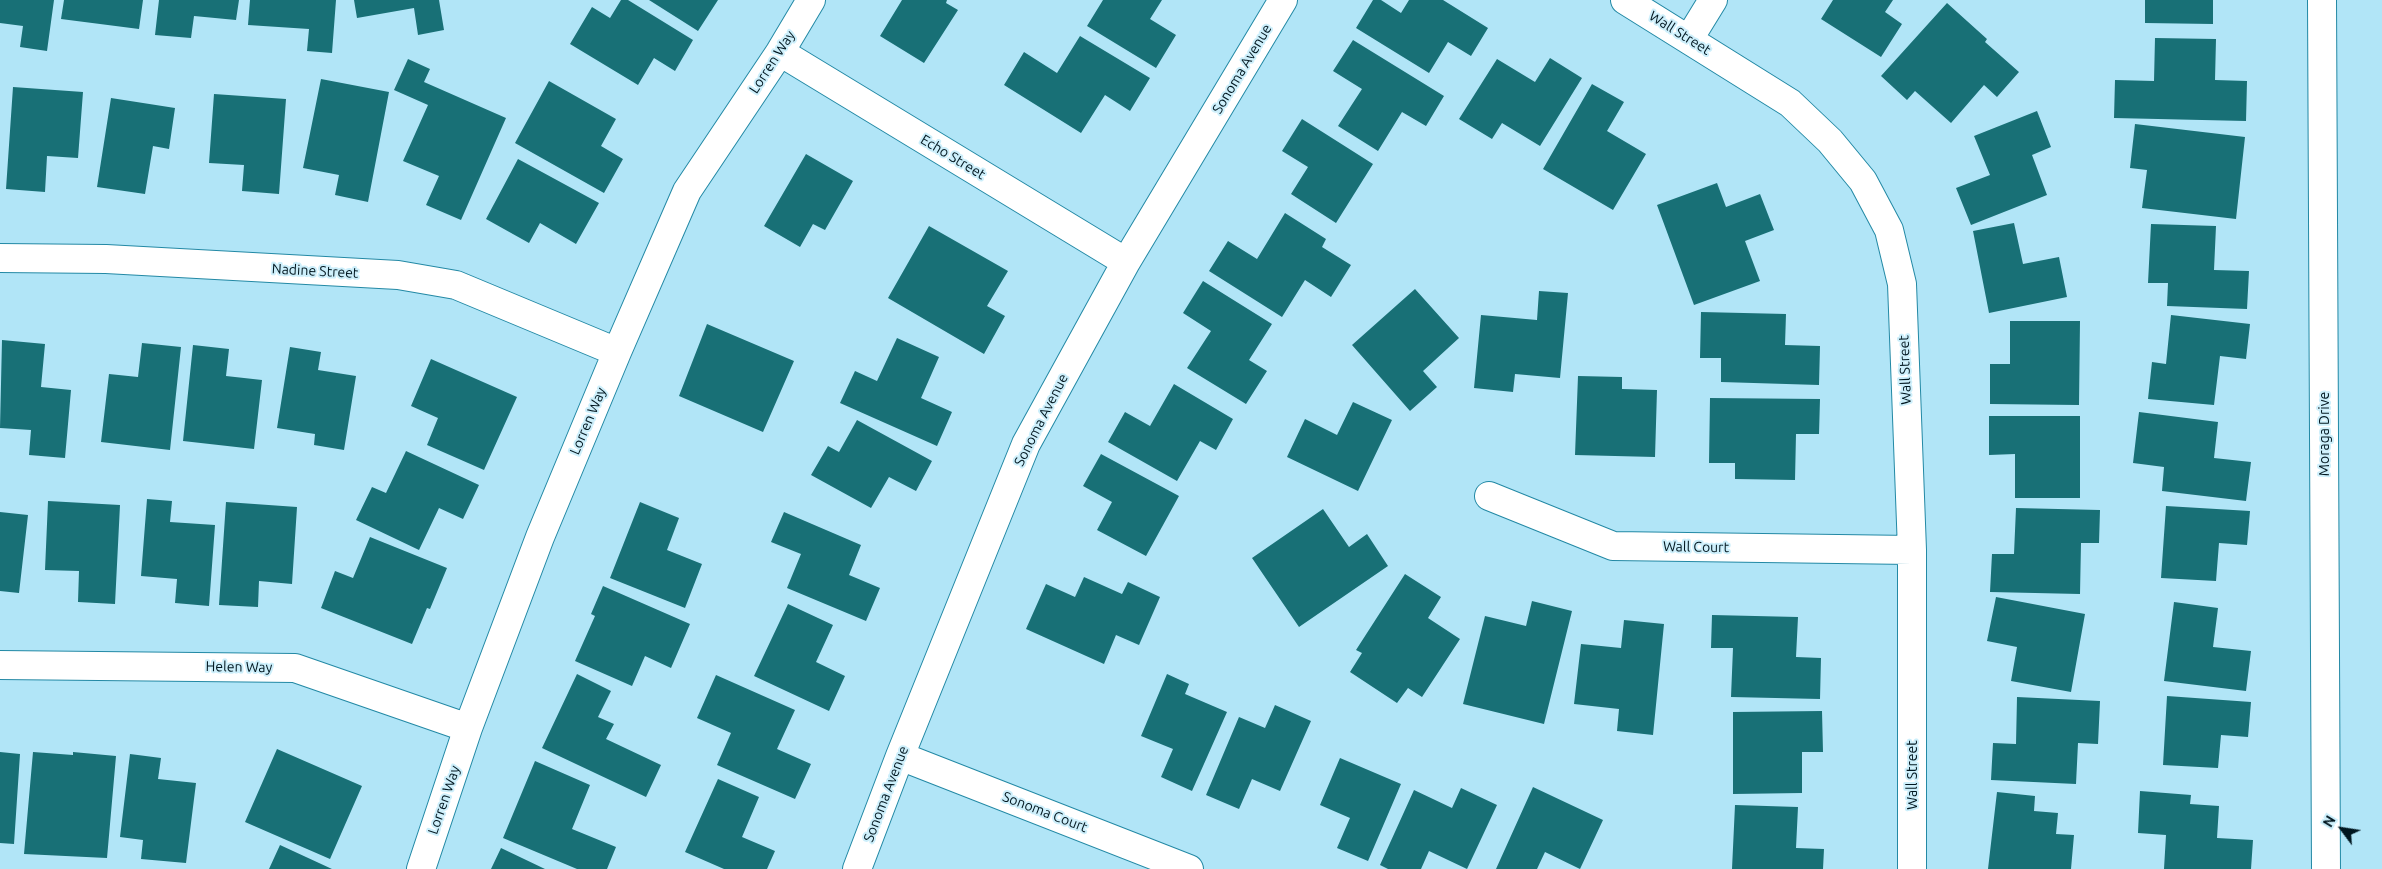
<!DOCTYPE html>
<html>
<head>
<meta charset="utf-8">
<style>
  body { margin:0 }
  #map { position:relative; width:2382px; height:869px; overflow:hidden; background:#b1e5f7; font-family:Ubuntu,sans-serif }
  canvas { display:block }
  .north { position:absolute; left:2317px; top:804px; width:50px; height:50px; -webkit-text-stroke:4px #cdeffb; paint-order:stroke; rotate:301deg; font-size:14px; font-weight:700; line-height:20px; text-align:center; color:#00161f }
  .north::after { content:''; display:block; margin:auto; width:18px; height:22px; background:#00161f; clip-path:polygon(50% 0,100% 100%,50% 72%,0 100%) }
</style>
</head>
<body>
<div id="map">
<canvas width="2382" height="869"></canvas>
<div class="north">N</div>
</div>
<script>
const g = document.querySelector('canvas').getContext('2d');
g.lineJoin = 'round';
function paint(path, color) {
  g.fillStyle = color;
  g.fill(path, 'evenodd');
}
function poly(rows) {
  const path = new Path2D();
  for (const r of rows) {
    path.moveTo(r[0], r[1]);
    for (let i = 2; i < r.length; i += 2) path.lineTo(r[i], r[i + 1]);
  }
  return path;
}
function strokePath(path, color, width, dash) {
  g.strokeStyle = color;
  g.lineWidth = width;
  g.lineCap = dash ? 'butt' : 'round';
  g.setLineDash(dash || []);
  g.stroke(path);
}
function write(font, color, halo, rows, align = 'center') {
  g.font = font + ' Ubuntu,sans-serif';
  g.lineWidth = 4;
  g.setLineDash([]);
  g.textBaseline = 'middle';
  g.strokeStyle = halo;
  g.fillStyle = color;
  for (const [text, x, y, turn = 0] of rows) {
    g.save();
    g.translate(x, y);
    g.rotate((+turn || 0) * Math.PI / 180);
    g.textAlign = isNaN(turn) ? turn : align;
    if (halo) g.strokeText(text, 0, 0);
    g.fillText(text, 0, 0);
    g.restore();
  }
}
const building = poly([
  [0,0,54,0,47,51,20,47,23,26,0,23],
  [64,0,143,0,139,29,61,19],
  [159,0,239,0,236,20,194,16,191,38,155,35],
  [250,0,336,0,332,53,307,51,309,29,248,25],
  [354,0,439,0,444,30,418,35,414,8,357,18],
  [621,0,628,0,693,40,675,71,654,58,638,85,570,44,592,7,610,18],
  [649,0,718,0,698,31],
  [902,0,947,0,946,3,958,10,924,63,880,36],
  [1103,0,1162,0,1150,19,1176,35,1156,68,1087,26],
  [1373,0,1381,0,1401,13,1409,0,1443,0,1488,28,1471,56,1448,42,1429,73,1356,28],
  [1833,0,1893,0,1885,12,1902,24,1881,57,1821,19],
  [2145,0,2213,0,2213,24,2145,23],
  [1947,3,1987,39,1985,42,2019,72,1997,97,1984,85,1951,123,1915,91,1907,100,1881,76],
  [1080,36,1150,78,1130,111,1105,95,1081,133,1004,85,1024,52,1057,73],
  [2155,38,2216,39,2215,80,2247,81,2246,121,2114,118,2115,80,2154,81],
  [1353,40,1444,96,1426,126,1402,112,1378,151,1338,126,1362,89,1333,71],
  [1550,58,1582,78,1540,146,1502,123,1492,139,1459,119,1497,59,1535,82],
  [408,59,430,69,424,82,506,118,461,220,426,205,439,176,403,161,428,105,394,90],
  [321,79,389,92,368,202,335,195,339,175,303,168],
  [549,81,616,119,601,146,623,159,604,193,515,143],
  [1592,84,1624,102,1607,131,1646,154,1613,210,1543,169],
  [13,87,83,92,78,158,47,156,45,192,6,189],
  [214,94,286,99,279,194,242,191,244,165,209,163],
  [111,98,175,108,169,149,153,146,145,194,97,187],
  [2037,111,2051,147,2032,155,2047,195,1971,225,1956,188,1990,175,1974,136],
  [1302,119,1373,164,1336,223,1291,194,1308,167,1282,151],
  [2135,124,2245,137,2236,219,2142,208,2147,170,2130,168],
  [806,154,853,181,825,230,813,224,800,247,764,226],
  [518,159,599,203,576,244,540,223,529,243,486,219],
  [1717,183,1726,207,1760,194,1774,230,1745,241,1760,281,1694,305,1657,205],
  [1285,213,1326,239,1322,247,1351,265,1331,297,1305,280,1282,317,1209,271,1228,241,1257,259],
  [2014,223,2023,264,2059,257,2067,297,1989,313,1973,231],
  [2151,224,2216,226,2214,270,2249,271,2247,309,2167,306,2168,283,2148,283],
  [929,226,1008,271,987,306,1005,316,984,354,888,298],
  [1203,281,1272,324,1249,360,1267,371,1246,404,1187,368,1211,331,1183,313],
  [1415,289,1459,338,1423,371,1437,387,1410,411,1352,345],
  [1539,291,1568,293,1560,378,1515,374,1513,392,1474,388,1481,315,1537,320],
  [1701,312,1786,314,1785,345,1820,346,1819,385,1721,382,1721,358,1700,358],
  [2171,315,2250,324,2246,359,2220,356,2214,405,2148,399,2152,362,2166,364],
  [2010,321,2080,321,2079,405,1990,404,1990,364,2010,364],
  [707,324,794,361,763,432,679,396],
  [897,338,939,357,921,398,952,412,937,446,840,403,855,371,877,381],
  [2,340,45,344,41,387,71,390,65,458,29,455,31,430,0,428],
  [142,343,181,347,170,450,101,442,109,374,138,377],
  [193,345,229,349,226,376,262,380,254,449,183,441],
  [290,347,321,352,318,370,356,376,344,450,314,445,315,434,277,428],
  [431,359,517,397,484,470,427,445,438,418,411,406],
  [1578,376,1622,377,1622,389,1657,390,1655,457,1575,455],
  [1174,384,1233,419,1216,450,1200,441,1177,481,1108,442,1125,412,1150,426],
  [1710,398,1820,399,1819,434,1796,434,1795,480,1735,479,1735,463,1709,463],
  [1353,402,1392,420,1358,491,1287,457,1305,419,1337,435],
  [2139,412,2218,422,2214,458,2251,462,2246,501,2162,491,2164,467,2133,463],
  [1989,416,2080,416,2080,498,2015,498,2015,454,1989,455],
  [857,420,932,461,916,491,889,477,871,508,811,475,828,446,839,452],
  [406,451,479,485,463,519,439,508,419,550,356,520,372,487,386,493],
  [1101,454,1179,496,1146,556,1097,530,1112,502,1083,486],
  [147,499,172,501,170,522,215,525,209,606,175,603,177,579,141,576],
  [48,501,120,505,115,604,78,602,79,571,45,570],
  [226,502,297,507,292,584,259,581,258,607,219,605],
  [640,502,679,518,667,550,702,564,685,608,610,578],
  [2166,506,2250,511,2247,545,2219,543,2216,581,2161,578],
  [2016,508,2100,510,2099,543,2081,543,2080,594,1990,592,1992,554,2014,554],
  [1323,509,1349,547,1367,534,1388,566,1299,627,1252,558],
  [0,512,28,515,19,593,0,591],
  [784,512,861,545,849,575,880,588,866,621,787,588,801,554,771,542],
  [370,537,447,568,430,609,427,608,412,644,321,608,335,571,353,578],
  [1405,574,1441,597,1428,618,1460,639,1422,697,1408,688,1397,703,1350,672,1362,653,1356,650],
  [1084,577,1122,594,1128,582,1160,597,1139,645,1116,635,1104,664,1026,629,1046,584,1075,597],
  [603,586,690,624,671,668,645,656,632,686,575,661,595,616,591,614],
  [1996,597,2085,614,2071,692,2011,681,2017,647,1987,641],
  [1532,601,1572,611,1544,724,1463,704,1485,616,1526,626],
  [2174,602,2218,608,2213,647,2251,651,2246,691,2164,681],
  [788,604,833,625,816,662,845,676,829,711,754,676],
  [1712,615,1798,617,1796,657,1821,658,1820,699,1731,697,1733,648,1711,648],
  [1624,620,1664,624,1653,735,1617,731,1619,709,1574,704,1581,644,1621,648],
  [577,674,611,691,598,717,614,724,606,739,661,765,646,797,542,748],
  [1167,674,1189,684,1185,694,1227,712,1192,791,1161,777,1173,749,1141,736],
  [716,675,795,710,777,749,811,764,795,799,717,765,731,733,697,718],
  [2167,696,2251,702,2248,737,2221,735,2218,768,2163,765],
  [2017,697,2100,701,2098,744,2078,743,2076,784,1991,780,1993,743,2016,744],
  [1275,705,1311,721,1280,791,1252,779,1239,809,1206,795,1239,717,1265,728],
  [1822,711,1823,752,1802,752,1802,793,1733,794,1733,712],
  [277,749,362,786,330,859,245,822],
  [0,752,20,754,14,844,0,843],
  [33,752,73,755,73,752,116,756,107,858,24,854],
  [130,754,161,758,158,779,196,783,186,863,141,859,143,840,120,837],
  [1340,758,1401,784,1368,861,1337,848,1350,818,1320,805],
  [535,761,590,785,572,829,616,847,607,869,577,869,503,838],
  [718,779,759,797,742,837,775,851,767,869,724,869,685,852],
  [1533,787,1603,820,1580,869,1545,852,1537,869,1496,869],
  [1461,788,1497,805,1467,869,1429,851,1421,869,1388,869,1380,865,1414,790,1452,808],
  [2140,791,2191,795,2190,804,2219,806,2217,838,2253,840,2251,869,2164,869,2166,835,2138,833],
  [1997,792,2035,796,2034,811,2058,813,2056,834,2074,835,2071,869,1988,869],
  [1735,805,1798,807,1796,848,1824,849,1823,869,1732,869],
  [280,845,332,869,269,869],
  [501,848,545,869,491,869]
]);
const street = poly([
  [1625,0,1790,103,1830,141,1863,181,1889,230,1902,284,1912,550,1912,869],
  [2322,0,2326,869],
  [1689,39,1713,0],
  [780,52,1126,262],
  [0,258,106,259,398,275,456,285,617,352],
  [1489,496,1613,546,1912,550],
  [0,665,295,668,468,728],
  [900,756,1189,869],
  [421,869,468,728,540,537,617,352,687,191,780,52,811,0],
  [857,869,900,756,1026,444,1126,262,1283,0]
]);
const streetNames = [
  ["Wall Street",1680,33,32],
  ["Lorren Way",772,62,-57],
  ["Sonoma Avenue",1242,69,-59],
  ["Echo Street",953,157,31],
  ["Nadine Street",315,271,3],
  ["Wall Street",1905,370,-92],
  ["Sonoma Avenue",1041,420,-63],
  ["Lorren Way",588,421,-67],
  ["Moraga Drive",2324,434,-90],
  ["Wall Court",1696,547,1],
  ["Helen Way",239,667,1],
  ["Wall Street",1912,775,-90],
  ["Sonoma Avenue",886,794,-69],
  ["Lorren Way",444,800,-71],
  ["Sonoma Court",1045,812,21]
];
paint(building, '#187076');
strokePath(street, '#2389a5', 30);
strokePath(street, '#fff', 28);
write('14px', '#00161f', '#cdeffb', streetNames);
</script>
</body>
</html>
